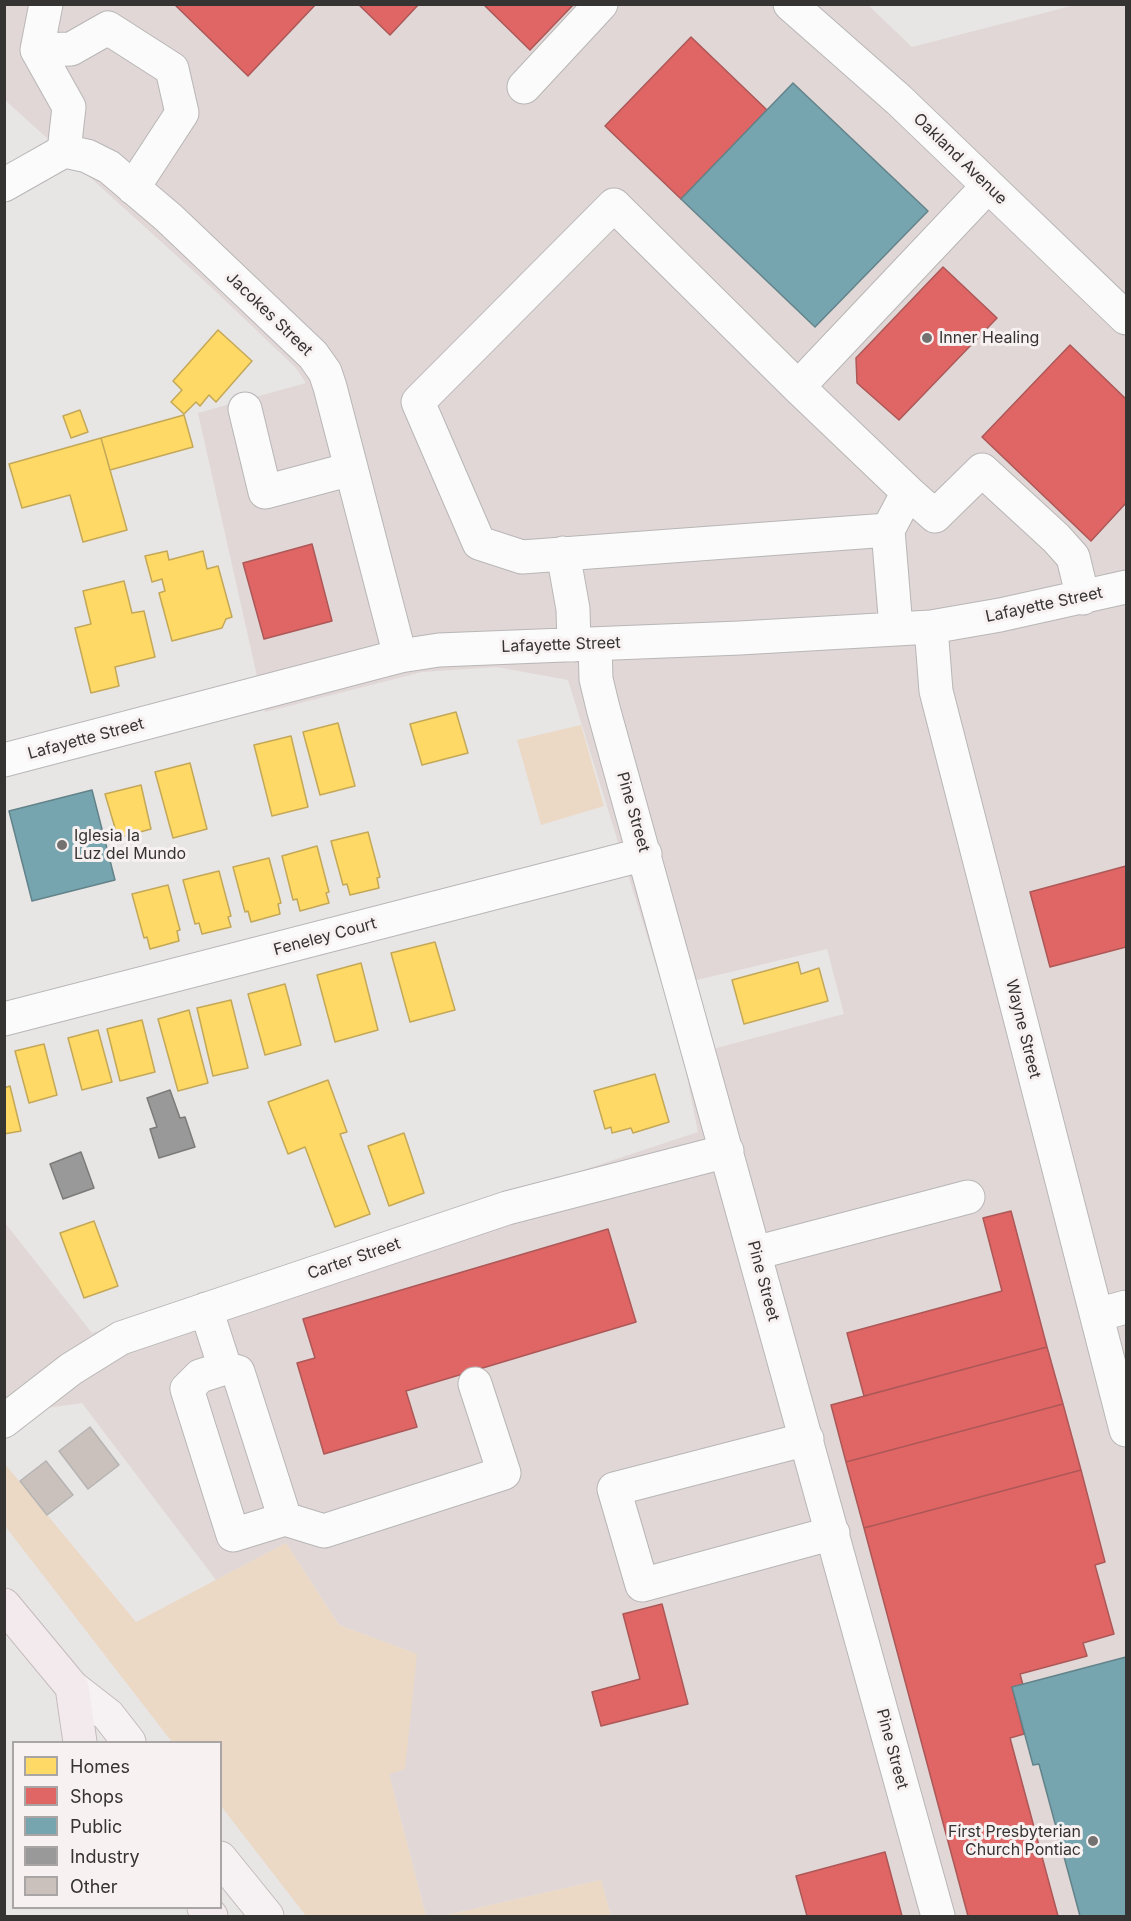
<!DOCTYPE html>
<html>
<head>
<meta charset="utf-8">
<style>
  body { margin:0 }
  #map { position:relative; width:1131px; height:1921px; overflow:hidden; background:#e8e5e5; font-family:Inter,sans-serif }
  canvas { display:block }
  .frame { position:absolute; inset:0; border:6px solid #363433; pointer-events:none }
  .legend { position:absolute; left:12px; top:1741px; width:210px; height:168px; box-sizing:border-box; background:#f7f1f1; border:2px solid #aaa5a5; margin:0; padding:8px 10px; list-style:none; font-size:18px; color:#363433 }
  .legend li { display:flex; align-items:center; gap:12px; height:30px }
  .legend b { width:30px; border:2px solid #aaa5a5 }
</style>
</head>
<body>
<div id="map">
<canvas width="1131" height="1921"></canvas>
<div class="frame"></div>
<ul class="legend">
<li><b style="height:16px;background:#ffd966"></b>Homes</li>
<li><b style="height:16px;background:#e06666"></b>Shops</li>
<li><b style="height:16px;background:#76a5af"></b>Public</li>
<li><b style="height:16px;background:#999"></b>Industry</li>
<li><b style="height:16px;background:#cbc1bc"></b>Other</li>
</ul>
</div>
<script>
const g = document.querySelector('canvas').getContext('2d');
g.lineJoin = 'round';
function paint(path, color) {
  g.fillStyle = color;
  g.fill(path, 'evenodd');
}
function poly(rows) {
  const path = new Path2D();
  for (const r of rows) {
    path.moveTo(r[0], r[1]);
    for (let i = 2; i < r.length; i += 2) path.lineTo(r[i], r[i + 1]);
  }
  return path;
}
function strokePath(path, color, width, dash) {
  g.strokeStyle = color;
  g.lineWidth = width;
  g.lineCap = dash ? 'butt' : 'round';
  g.setLineDash(dash || []);
  g.stroke(path);
}
function write(font, color, halo, rows, align = 'center') {
  g.font = font + ' Inter,sans-serif';
  g.lineWidth = 6;
  g.setLineDash([]);
  g.textBaseline = 'middle';
  g.strokeStyle = halo;
  g.fillStyle = color;
  for (const [text, x, y, turn = 0] of rows) {
    g.save();
    g.translate(x, y);
    g.rotate((+turn || 0) * Math.PI / 180);
    g.textAlign = isNaN(turn) ? turn : align;
    if (halo) g.strokeText(text, 0, 0);
    g.fillText(text, 0, 0);
    g.restore();
  }
}
const built = poly([
  [867,4,912,47,1075,5,1126,5,1126,1916,611,1916,601,1880,442,1916,426,1916,389,1774,417,1654,339,1625,286,1543,216,1580,82,1403,5,1414,5,1223,92,1333,698,1132,683,1057,844,1014,827,949,663,988,568,680,497,667,422,672,265,712,198,413,306,383,296,368,211,287,5,100,5,5]
]);
const green = poly([
  [581,725,604,806,541,825,517,740],
  [4,1463,136,1622,286,1543,339,1625,417,1654,405,1769,389,1774,426,1916,306,1916,221,1806,220,1742,172,1742,5,1526],
  [601,1880,611,1916,442,1916]
]);
const homes = poly([
  [218,330,252,361,216,402,209,395,200,406,196,402,184,414,171,402,182,390,173,381,218,330],
  [80,410,88,432,71,438,63,416,80,410],
  [184,415,193,447,110,470,101,438,184,415],
  [101,438,127,530,83,542,70,495,22,508,9,464,101,438],
  [167,551,169,560,203,551,207,569,218,566,232,617,226,619,222,628,172,641,159,593,165,591,162,579,152,582,145,556,167,551],
  [124,581,132,613,144,611,155,657,115,667,119,686,91,693,75,628,91,624,83,591,124,581],
  [456,712,468,753,422,765,410,724,456,712],
  [338,723,355,786,320,795,303,732,338,723],
  [291,736,308,807,272,816,254,745,291,736],
  [190,763,207,829,173,838,155,772,190,763],
  [141,785,151,829,118,838,105,794,141,785],
  [368,832,380,877,377,878,379,888,350,895,347,884,343,885,331,841,368,832],
  [317,846,329,892,326,893,329,903,300,911,297,899,293,900,282,856,317,846],
  [269,858,281,903,278,904,280,914,251,922,248,911,245,912,233,867,269,858],
  [219,871,231,916,228,917,231,927,202,934,199,923,195,924,183,880,219,871],
  [168,885,180,930,177,931,179,941,150,949,147,937,144,938,132,894,168,885],
  [435,942,455,1010,410,1022,391,953,435,942],
  [798,962,801,974,819,968,828,1001,744,1024,732,980,798,962],
  [361,963,378,1030,335,1042,317,975,361,963],
  [285,984,301,1045,265,1055,248,994,285,984],
  [231,1000,248,1068,213,1076,197,1008,231,1000],
  [189,1010,208,1083,178,1091,158,1019,189,1010],
  [142,1020,155,1072,120,1081,107,1029,142,1020],
  [98,1030,112,1082,82,1090,68,1038,98,1030],
  [44,1044,57,1095,29,1103,15,1051,44,1044],
  [655,1074,669,1122,633,1133,631,1128,612,1133,611,1127,605,1129,594,1091,655,1074],
  [328,1080,347,1132,340,1134,370,1214,335,1227,305,1147,288,1154,268,1102,328,1080],
  [10,1086,21,1131,4,1134,4,1088,10,1086],
  [404,1133,424,1193,389,1206,368,1146,404,1133],
  [94,1221,118,1286,84,1298,60,1233,94,1221]
]);
const shops = poly([
  [174,4,316,4,248,76,174,4],
  [358,4,419,4,390,35,358,4],
  [483,4,574,4,530,50,483,4],
  [691,37,767,110,681,199,605,126,691,37],
  [943,267,997,318,899,420,857,383,856,358,943,267],
  [1070,345,1126,399,1126,503,1091,541,982,437,1070,345],
  [312,544,332,621,264,639,243,563,312,544],
  [1126,866,1126,947,1050,967,1030,892,1126,866],
  [1011,1211,1047,1347,864,1396,847,1333,1002,1291,983,1218,1011,1211],
  [608,1229,636,1322,406,1391,417,1427,324,1454,297,1363,315,1358,303,1319,608,1229],
  [1047,1347,1063,1404,846,1462,831,1405,1047,1347],
  [1063,1404,1081,1470,864,1528,846,1462,1063,1404],
  [1081,1470,1105,1562,1095,1565,1114,1634,1083,1643,1087,1656,1020,1674,1023,1685,1012,1687,1024,1734,1010,1738,1058,1916,968,1916,864,1528,1081,1470],
  [662,1604,688,1704,601,1726,592,1692,640,1679,623,1614,662,1604],
  [885,1852,902,1916,807,1916,796,1876,885,1852]
]);
const public = poly([
  [793,83,928,211,815,327,681,199,793,83],
  [92,790,115,880,32,901,9,811,92,790],
  [1126,1657,1126,1916,1080,1916,1039,1764,1033,1765,1012,1687,1126,1657]
]);
const industry = poly([
  [170,1090,180,1118,185,1117,195,1147,159,1158,150,1129,157,1127,147,1098,170,1090],
  [81,1152,94,1188,63,1199,50,1164,81,1152]
]);
const building = poly([
  [90,1427,119,1465,88,1489,59,1451,90,1427],
  [46,1461,73,1495,47,1515,20,1481,46,1461]
]);
const minor = poly([
  [46,4,37,50,69,107,64,151],
  [790,4,899,100,1126,318],
  [37,50,71,49,108,28,172,69,182,113,133,188],
  [524,87,601,4],
  [64,151,87,156,109,167,169,218,313,355,325,372,330,387,400,656],
  [4,185,64,151],
  [798,387,614,205,418,402,479,543,522,557,888,530,908,492,798,387,988,186],
  [245,409,265,492,351,469],
  [908,492,935,516,982,470,1056,538,1073,557,1083,598],
  [888,530,896,628],
  [563,553,573,609,574,645],
  [931,627,936,691,1126,1430],
  [595,644,596,679,603,708,938,1916],
  [4,760,400,656,439,650,740,638,931,627,1000,615,1126,587],
  [4,1019,645,854],
  [755,1253,968,1197],
  [206,1309,225,1368,238,1372,285,1519,324,1531,504,1473,475,1384],
  [1097,1315,1126,1307],
  [225,1368,200,1376,187,1389,233,1535,285,1519],
  [4,1421,71,1369,121,1338,507,1208,727,1151],
  [807,1439,614,1489,642,1585,833,1533]
]);
const major = poly([
  [72,1687,108,1715,129,1742],
  [220,1858,267,1916]
]);
const highway = poly([
  [4,1605,72,1687,80,1742],
  [204,1908,211,1916]
]);
const markers = [
  [927,338,6,"#747271"],
  [62,845,6,"#747271"],
  [1093,1841,6,"#747271"]
];
const streetNames = [
  ["Oakland Avenue",960,159,44],
  ["Jacokes Street",269,314,44],
  ["Lafayette Street",1044,605,-12],
  ["Lafayette Street",561,645,-2],
  ["Lafayette Street",86,739,-15],
  ["Pine Street",633,812,74],
  ["Feneley Court",325,937,-15],
  ["Wayne Street",1023,1029,76],
  ["Carter Street",354,1259,-19],
  ["Pine Street",763,1281,75],
  ["Pine Street",892,1749,75]
];
const poiNames = [
  ["Inner Healing",939,338],
  ["Iglesia la",74,836],
  ["Luz del Mundo",74,854],
  ["First Presbyterian",1081,1832,"right"],
  ["Church Pontiac",1081,1850,"right"]
];
paint(built, '#e0d7d6');
paint(green, '#ebd9c5');
paint(homes, '#ffd966');
strokePath(homes, '#c3a857', 1.5);
paint(shops, '#e06666');
strokePath(shops, '#ad5757', 1.5);
paint(public, '#76a5af');
strokePath(public, '#63838a', 1.5);
paint(industry, '#999');
strokePath(industry, '#7b7b7a', 1.5);
paint(building, '#cbc1bc');
strokePath(building, '#b5b4b3', 1.5);
strokePath(minor, '#b8b6b6', 35);
strokePath(major, '#c4bbbd', 35);
strokePath(highway, '#c4bbbd', 35);
strokePath(minor, '#fcfbfb', 33);
strokePath(major, '#f6f2f3', 33);
strokePath(highway, '#f2eaed', 33);
for (const [x, y, r, color] of markers) {
  const dot = new Path2D();
  dot.arc(x, y, r, 0, 2 * Math.PI);
  g.fillStyle = color;
  g.fill(dot);
  strokePath(dot, '#f7f1f1', 2);
}
write('16px', '#363433', '#f7f1f1', streetNames);
write('16px', '#363433', '#f7f1f1', poiNames, 'left');
</script>
</body>
</html>
